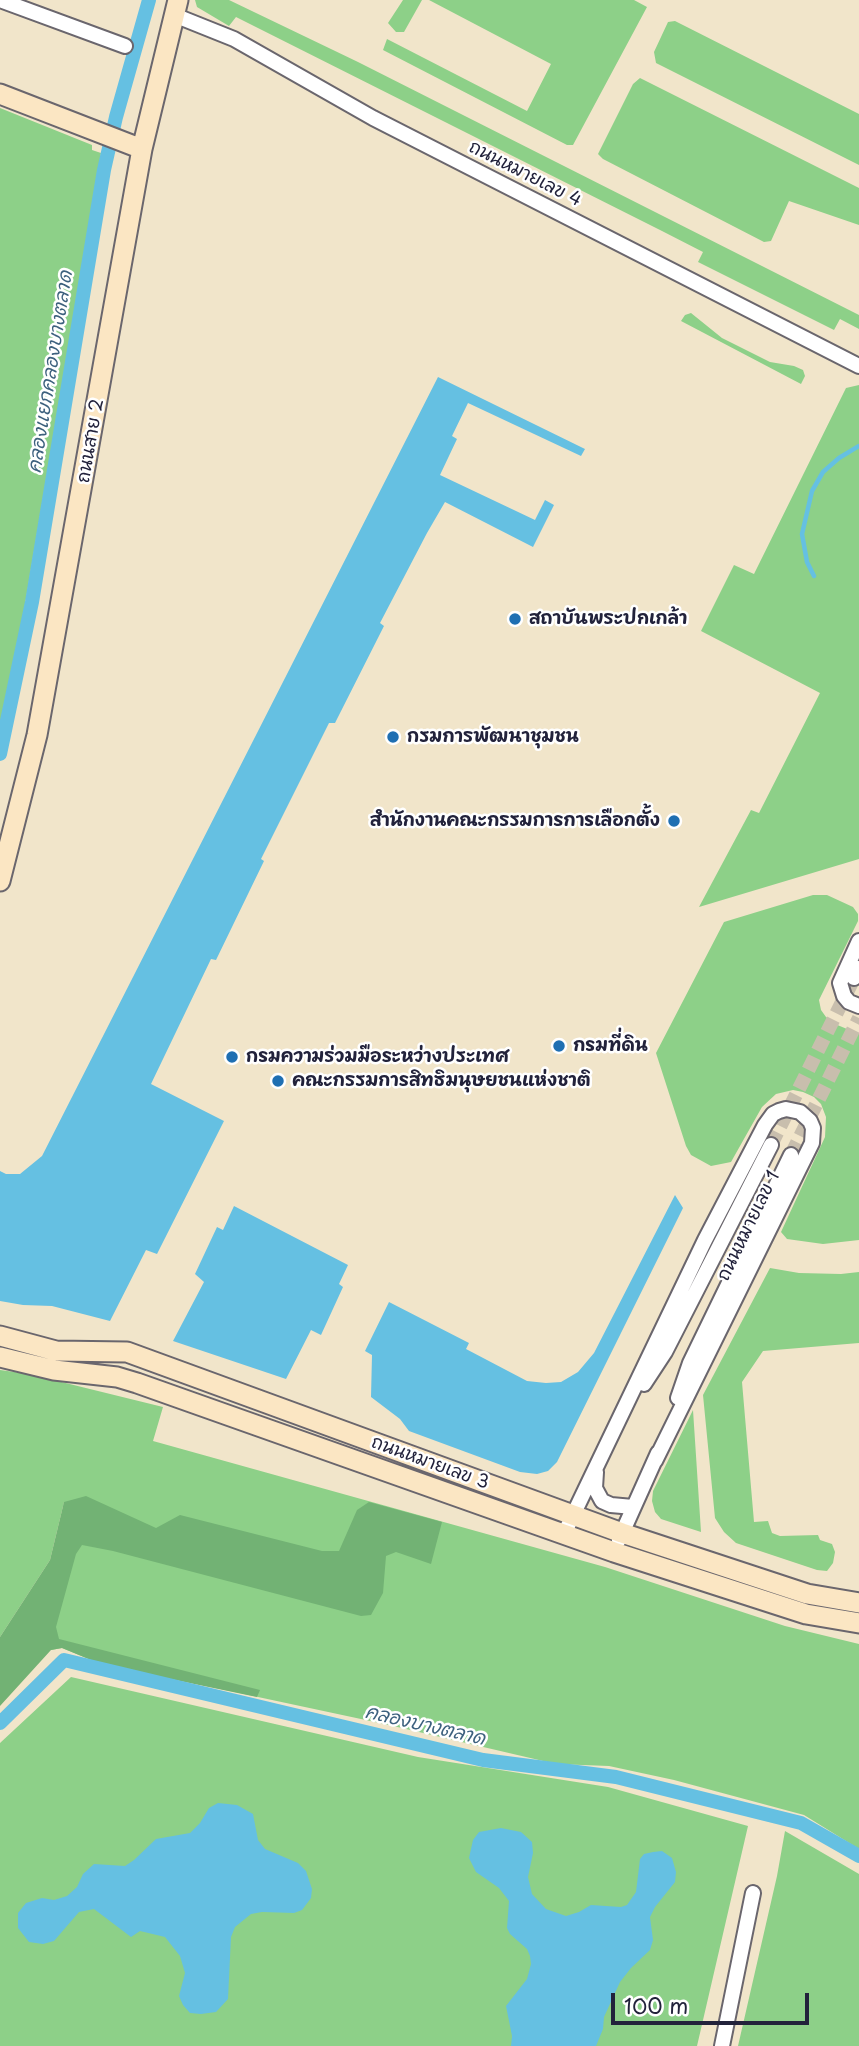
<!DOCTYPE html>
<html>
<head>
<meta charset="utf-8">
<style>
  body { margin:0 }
  #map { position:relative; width:859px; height:2046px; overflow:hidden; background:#f1e5ca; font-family:"Playpen Sans",sans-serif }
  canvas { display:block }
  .scale { position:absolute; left:611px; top:1993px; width:198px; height:32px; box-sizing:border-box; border:4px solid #22223b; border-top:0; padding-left:9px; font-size:21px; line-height:24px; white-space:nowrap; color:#22223b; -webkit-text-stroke:5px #fff; paint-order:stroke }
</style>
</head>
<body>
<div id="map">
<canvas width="859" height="2046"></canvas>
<div class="scale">100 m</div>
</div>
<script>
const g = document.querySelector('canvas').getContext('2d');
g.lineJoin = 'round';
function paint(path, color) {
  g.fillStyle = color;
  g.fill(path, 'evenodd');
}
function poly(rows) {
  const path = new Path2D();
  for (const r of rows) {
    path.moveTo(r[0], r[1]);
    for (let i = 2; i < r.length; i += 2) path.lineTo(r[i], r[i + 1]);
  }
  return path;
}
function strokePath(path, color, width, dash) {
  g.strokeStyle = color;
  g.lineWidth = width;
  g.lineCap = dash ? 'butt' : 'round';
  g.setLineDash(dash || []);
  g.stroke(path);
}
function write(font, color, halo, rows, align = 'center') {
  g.font = font + ' "Playpen Sans","Playpen Sans Thai",sans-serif';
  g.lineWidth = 5;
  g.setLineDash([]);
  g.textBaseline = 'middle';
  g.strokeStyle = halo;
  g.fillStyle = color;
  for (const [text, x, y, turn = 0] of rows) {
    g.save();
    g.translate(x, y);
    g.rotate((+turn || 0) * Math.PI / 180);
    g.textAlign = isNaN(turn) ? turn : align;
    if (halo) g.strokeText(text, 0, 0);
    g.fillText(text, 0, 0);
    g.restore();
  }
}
const green = poly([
  [195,0,229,0,358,62,859,315,859,329,840,319,834,330,698,262,703,252,662,231,236,17,229,26,197,7],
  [403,0,422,0,404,32,396,32,388,23],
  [429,0,634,0,647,7,573,145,567,145,383,50,387,39,527,111,551,64],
  [675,21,859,114,859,165,656,63,654,52,668,22],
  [640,78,859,188,859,225,789,201,771,241,764,242,603,159,598,154,633,84],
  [0,108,92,145,92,150,101,153,14,670,0,730],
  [691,313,722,338,770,362,794,366,803,370,805,376,801,384,681,321,685,315],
  [859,385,859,859,699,907,751,810,759,813,820,693,701,631,734,565,754,574,846,388],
  [813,895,827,895,853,907,858,914,858,921,819,1000,821,1010,826,1017,835,1024,859,1034,859,1240,823,1244,787,1239,781,1232,825,1137,826,1117,821,1104,814,1097,803,1092,793,1090,776,1094,762,1107,731,1162,711,1166,691,1155,686,1146,656,1053,724,922],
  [770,1268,799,1273,841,1274,859,1272,859,1343,763,1351,742,1382,754,1522,768,1521,772,1533,780,1536,818,1535,820,1540,832,1544,835,1552,833,1563,827,1571,817,1570,736,1543,724,1532,715,1518,703,1395],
  [0,1370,29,1374,163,1407,153,1441,605,1567,785,1626,859,1644,859,1849,804,1815,674,1780,609,1766,556,1764,389,1725,99,1663,62,1648,51,1650,64,1502,50,1560,0,1637],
  [693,1410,701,1532,661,1519,655,1512,652,1501,653,1491],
  [71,1677,418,1757,608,1787,748,1826,697,2046,0,2046,0,1743],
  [785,1831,859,1874,859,2046,738,2046,777,1876]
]);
const forest = poly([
  [86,1496,156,1528,180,1515,322,1551,339,1551,357,1510,369,1502,442,1522,431,1564,396,1552,386,1556,383,1593,371,1615,361,1616,113,1551,82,1545,76,1554,56,1627,59,1639,260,1690,257,1697,103,1665,62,1648,51,1650,0,1706,0,1637,50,1560,64,1502]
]);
const water = poly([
  [438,377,585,449,581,456,468,403,452,436,457,439,440,475,535,520,545,500,554,505,533,547,445,502,427,533,380,623,384,626,335,723,329,723,261,859,264,861,216,960,211,959,151,1084,224,1121,157,1254,146,1250,110,1321,52,1306,23,1305,0,1301,0,1171,6,1174,20,1174,42,1156],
  [675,1195,683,1208,557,1462,548,1471,537,1474,520,1472,409,1431,400,1419,371,1397,372,1355,365,1351,389,1302,469,1343,466,1349,527,1381,546,1383,561,1382,578,1372,594,1353],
  [234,1206,348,1265,339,1284,343,1287,321,1335,311,1330,286,1379,173,1341,204,1282,195,1274,217,1227,223,1230],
  [218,1803,237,1805,253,1814,258,1840,265,1849,298,1863,306,1871,312,1889,311,1898,302,1910,294,1913,262,1912,251,1914,235,1927,231,1937,228,1999,216,2012,201,2014,190,2013,183,2005,179,1996,185,1973,180,1956,165,1937,140,1931,131,1937,94,1909,79,1912,54,1941,43,1944,29,1942,18,1928,18,1913,26,1903,42,1898,54,1900,67,1896,77,1887,83,1874,94,1864,125,1866,134,1860,156,1839,190,1833,200,1823,209,1808],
  [501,1828,521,1832,532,1842,533,1853,528,1877,532,1894,546,1909,566,1916,579,1912,591,1905,621,1907,627,1905,636,1892,640,1859,644,1854,653,1852,662,1851,672,1858,676,1872,675,1882,655,1907,650,1917,653,1940,650,1950,631,1968,620,1982,604,2017,603,2029,596,2046,511,2046,512,2036,506,2006,527,1979,531,1964,530,1956,527,1949,510,1934,507,1928,509,1901,499,1888,476,1872,469,1858,473,1840,479,1832]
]);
const stream = poly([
  [814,576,807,562,802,534,812,491,823,472,839,458,859,446]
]);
const canal = poly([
  [0,754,32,602,104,170,116,117,149,0],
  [0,1723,64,1660,483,1760,616,1777,801,1823,859,1856]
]);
const streetTunnel = poly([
  [771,1145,854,978],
  [791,1155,859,1018]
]);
const street = poly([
  [0,0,125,46],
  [174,15,234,39,373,118,859,366],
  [859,941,840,983,844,996,849,1002,859,1006],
  [854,978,859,968],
  [644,1384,665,1352,771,1145],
  [678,1398,690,1363,791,1155],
  [596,1472,595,1488,602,1501,611,1505,633,1507],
  [564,1534,705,1240,765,1125,773,1114,779,1111,786,1109,800,1112,810,1121,813,1128,812,1143,655,1461],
  [619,1540,658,1453],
  [722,2046,753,1893]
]);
const secondary = poly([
  [0,94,142,149],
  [0,881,37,735,142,149,178,0],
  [0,1336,56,1351,127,1352,622,1533,807,1594,859,1603],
  [0,1357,54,1370,117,1377,137,1383,614,1552,806,1614,859,1623]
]);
const markers = [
  [515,619,7,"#1f6fb2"],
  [393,737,7,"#1f6fb2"],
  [674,821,7,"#1f6fb2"],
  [559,1046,7,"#1f6fb2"],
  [232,1057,7,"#1f6fb2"],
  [278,1081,7,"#1f6fb2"]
];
const streetNames = [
  ["ถนนหมายเลข 4",525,174,27],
  ["ถนนสาย 2",91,441,-80],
  ["ถนนหมายเลข 1",749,1226,-64],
  ["ถนนหมายเลข 3",430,1463,20]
];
const poiNames = [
  ["สถาบันพระปกเกล้า",529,619],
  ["กรมการพัฒนาชุมชน",407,737],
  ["สำนักงานคณะกรรมการการเลือกตั้ง",660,821,"right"],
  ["กรมที่ดิน",573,1046],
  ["กรมความร่วมมือระหว่างประเทศ",246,1057],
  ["คณะกรรมการสิทธิมนุษยชนแห่งชาติ",292,1081]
];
const waterNames = [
  ["คลองแยกคลองบางตลาด",51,372,-81],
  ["คลองบางตลาด",425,1726,13]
];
paint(green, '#8dd088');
paint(forest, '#72b274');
paint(water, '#65c0e2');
strokePath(stream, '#65c0e2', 4.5);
strokePath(canal, '#65c0e2', 14);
strokePath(streetTunnel, '#c8bead', 14, [14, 7]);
strokePath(street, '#6a666d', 18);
strokePath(secondary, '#6a666d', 23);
strokePath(street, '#fff', 14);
strokePath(secondary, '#fbe6c3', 19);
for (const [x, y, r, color] of markers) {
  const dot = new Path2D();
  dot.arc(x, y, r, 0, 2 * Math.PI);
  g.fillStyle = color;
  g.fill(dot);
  strokePath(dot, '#fff', 2.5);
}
write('18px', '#22223b', '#fff', streetNames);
write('bold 18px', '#22223b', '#fff', poiNames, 'left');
write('italic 19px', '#3d617e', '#fff', waterNames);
</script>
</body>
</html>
